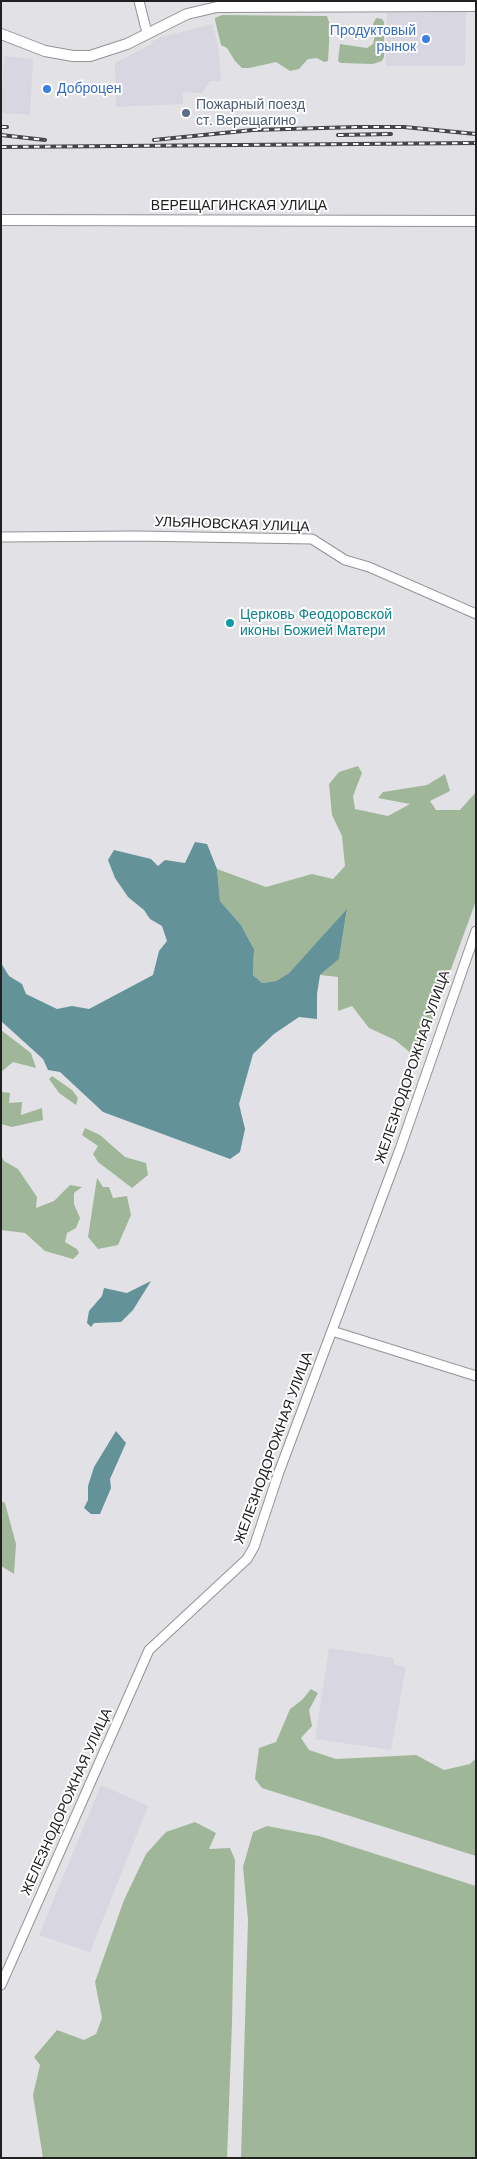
<!DOCTYPE html>
<html>
<head>
<meta charset="utf-8">
<style>
  body { margin:0 }
  #map { position:relative; width:477px; height:2159px; overflow:hidden; background:#e2e2e6; font-family:"DM Sans",sans-serif }
  canvas { display:block }
  .frame { position:absolute; inset:0; border:2px solid #212122; pointer-events:none }
</style>
</head>
<body>
<div id="map">
<canvas width="477" height="2159"></canvas>
<div class="frame"></div>
</div>
<script>
const g = document.querySelector('canvas').getContext('2d');
g.lineJoin = 'round';
function paint(path, color) {
  g.fillStyle = color;
  g.fill(path, 'evenodd');
}
function poly(rows) {
  const path = new Path2D();
  for (const r of rows) {
    path.moveTo(r[0], r[1]);
    for (let i = 2; i < r.length; i += 2) path.lineTo(r[i], r[i + 1]);
  }
  return path;
}
function strokePath(path, color, width, dash) {
  g.strokeStyle = color;
  g.lineWidth = width;
  g.lineCap = dash ? 'butt' : 'round';
  g.setLineDash(dash || []);
  g.stroke(path);
}
function write(font, color, halo, rows, align = 'center') {
  g.font = font + ' "DM Sans",sans-serif';
  g.lineWidth = 4;
  g.setLineDash([]);
  g.textBaseline = 'middle';
  g.strokeStyle = halo;
  g.fillStyle = color;
  for (const [text, x, y, turn = 0] of rows) {
    g.save();
    g.translate(x, y);
    g.rotate((+turn || 0) * Math.PI / 180);
    g.textAlign = isNaN(turn) ? turn : align;
    if (halo) g.strokeText(text, 0, 0);
    g.fillText(text, 0, 0);
    g.restore();
  }
}
const built = poly([
  [466,12,465,66,386,66,387,13],
  [213,24,219,50,221,81,210,81,202,93,183,92,183,104,116,107,115,63,152,44,151,42,161,37],
  [4,56,33,59,30,115,1,113],
  [329,1648,394,1658,394,1664,406,1667,391,1750,315,1739],
  [101,1785,148,1806,90,1952,39,1935]
]);
const forest = poly([
  [222,15,327,16,330,25,328,61,324,62,317,58,308,59,299,69,290,71,276,62,249,68,242,68,235,61,227,48,221,45,215,20,215,18],
  [376,18,382,19,384,22,384,57,382,61,373,64,341,63,338,61,340,44,367,48,373,44,375,35,373,24],
  [358,766,362,773,353,796,355,809,388,816,410,804,378,798,383,792,427,785,445,774,450,791,430,801,436,810,460,810,476,792,476,901,418,1059,395,1040,369,1028,352,1006,338,1011,338,977,320,975,339,959,347,910,289,973,276,981,262,983,253,975,254,949,241,925,220,901,217,869,266,887,312,874,333,879,345,866,342,836,332,815,329,784,339,772],
  [1,1030,31,1053,36,1068,13,1062,1,1072],
  [52,1076,72,1090,78,1098,76,1105,59,1093,49,1079],
  [2,1092,10,1093,9,1103,22,1102,21,1115,42,1108,43,1120,12,1127,1,1124],
  [85,1128,100,1135,125,1157,146,1163,148,1175,132,1188,98,1162,93,1154,98,1146,82,1135],
  [1,1155,4,1161,18,1169,37,1197,36,1208,54,1201,70,1185,82,1187,74,1193,74,1204,80,1218,76,1228,67,1233,65,1242,77,1249,79,1253,73,1259,45,1251,25,1233,1,1230],
  [97,1178,103,1187,109,1187,113,1198,127,1196,131,1215,118,1245,98,1249,88,1237],
  [1,1501,5,1503,16,1544,14,1574,1,1566],
  [311,1689,318,1693,309,1710,312,1726,301,1738,309,1750,336,1759,416,1755,444,1770,470,1764,476,1758,476,1856,262,1788,255,1779,259,1748,276,1742,290,1709,302,1700],
  [195,1822,216,1833,209,1849,230,1848,235,1860,232,2023,227,2158,43,2158,33,2095,40,2065,34,2057,57,2030,84,2040,96,2034,102,2018,95,1982,124,1900,146,1854,166,1832],
  [267,1826,319,1836,476,1886,476,2158,241,2158,248,1920,243,1867,253,1832]
]);
const water = poly([
  [195,842,207,844,217,869,220,901,241,925,254,949,253,975,262,983,276,981,289,973,347,909,339,959,320,975,317,994,317,1019,299,1017,274,1034,253,1054,239,1104,245,1129,240,1152,230,1159,103,1112,60,1072,48,1070,43,1059,1,1021,1,963,9,976,22,984,26,994,57,1009,72,1006,89,1009,153,975,159,951,167,941,162,926,150,919,144,910,128,897,115,878,108,860,114,850,151,859,158,866,165,860,185,863],
  [151,1281,133,1310,121,1322,94,1323,91,1327,87,1323,89,1311,102,1296,104,1288,127,1293],
  [116,1431,126,1443,110,1479,111,1488,100,1514,91,1514,84,1508,88,1500,88,1486,94,1467]
]);
const tertiary = poly([
  [139,1,147,33],
  [1,537,137,536,312,539,345,560,369,567,476,614],
  [332,1331,476,1376],
  [1,1985,149,1650,247,1559,254,1547,279,1472,400,1149,476,931]
]);
const secondary = poly([
  [1,34,45,51,73,56,90,56,127,44,187,14,217,7,476,6],
  [1,220,476,221]
]);
const rail = poly([
  [1,127,7,127],
  [1,135,45,140],
  [338,135,391,134],
  [154,140,253,130,357,127,404,127,476,134],
  [1,147,476,143]
]);
const markers = [
  [426,39,5,"#3f7fe0"],
  [47,89,5,"#3f7fe0"],
  [186,113,5,"#5c6f8a"],
  [230,623,5,"#0f9aa8"]
];
const shopNames = [
  ["Продуктовый",416,31],
  ["рынок",416,47],
  ["Доброцен",57,89,"left"]
];
const serviceNames = [
  ["Пожарный поезд",196,105],
  ["ст. Верещагино",196,121]
];
const streetNames = [
  ["ВЕРЕЩАГИНСКАЯ УЛИЦА",239,206],
  ["УЛЬЯНОВСКАЯ УЛИЦА",232,525,2],
  ["ЖЕЛЕЗНОДОРОЖНАЯ УЛИЦА",413,1067,-71],
  ["ЖЕЛЕЗНОДОРОЖНАЯ УЛИЦА",274,1448,-70],
  ["ЖЕЛЕЗНОДОРОЖНАЯ УЛИЦА",67,1802,-66]
];
const cultureNames = [
  ["Церковь Феодоровской",240,615],
  ["иконы Божией Матери",240,631]
];
paint(built, '#d7d6e1');
paint(forest, '#9fb798');
paint(water, '#639299');
strokePath(tertiary, '#939396', 11);
strokePath(secondary, '#939396', 12);
strokePath(tertiary, '#fff', 9);
strokePath(secondary, '#fff', 10);
strokePath(rail, '#454547', 4);
strokePath(rail, '#fff', 2, [5.5]);
for (const [x, y, r, color] of markers) {
  const dot = new Path2D();
  dot.arc(x, y, r, 0, 2 * Math.PI);
  g.fillStyle = color;
  g.fill(dot);
  strokePath(dot, '#fff', 2);
}
write('14px', '#366cbe', '#fff', shopNames, 'right');
write('14px', '#4e5e75', '#fff', serviceNames, 'left');
write('14px', '#212122', '#fff', streetNames);
write('14px', '#0d838f', '#fff', cultureNames, 'left');
</script>
</body>
</html>
